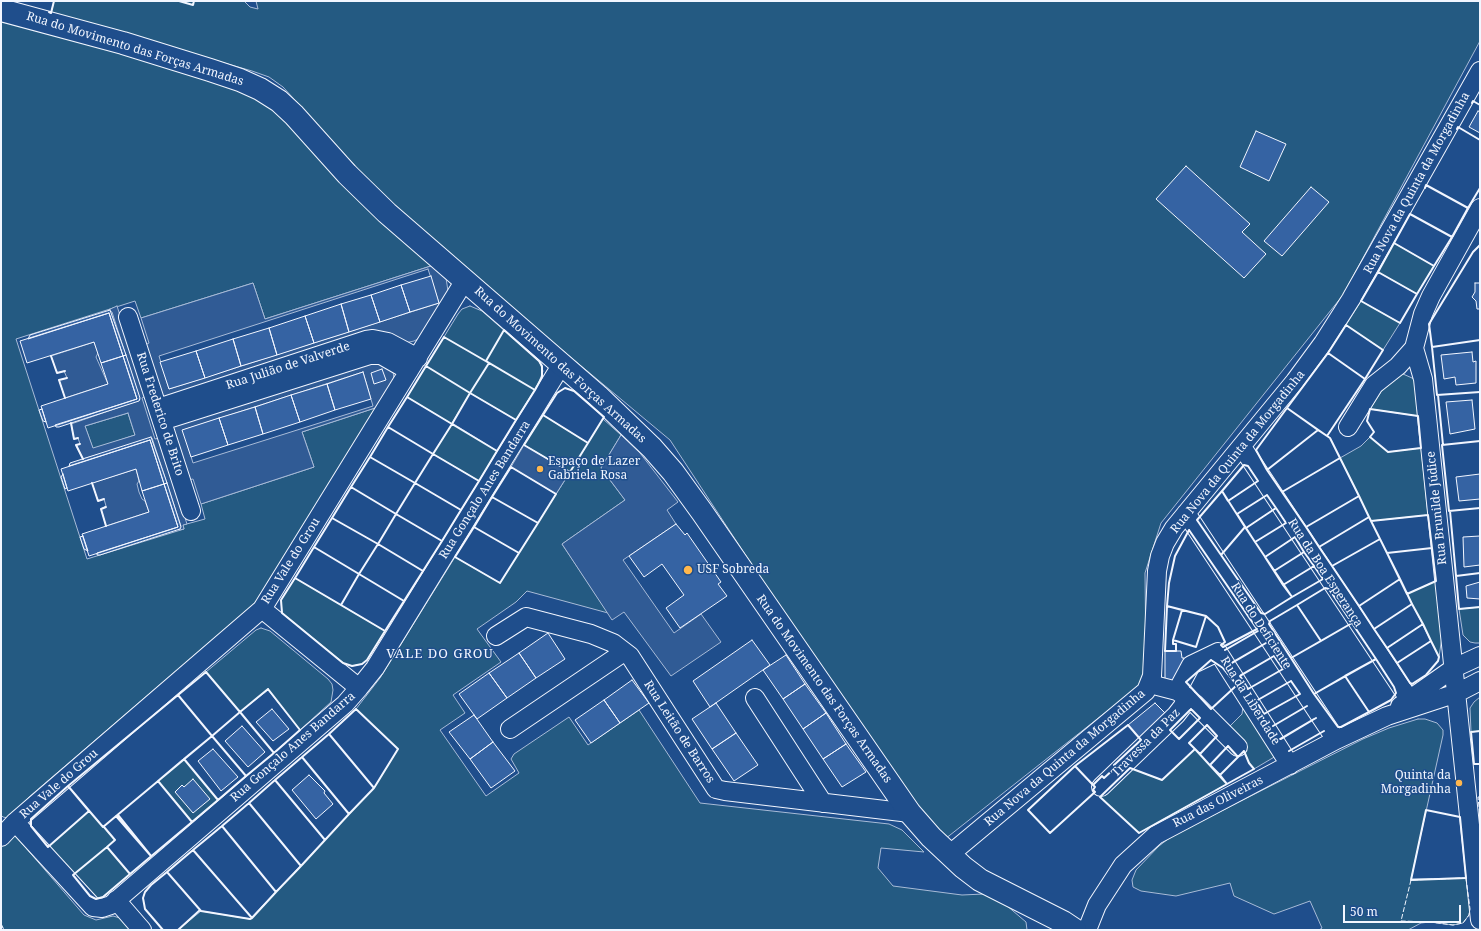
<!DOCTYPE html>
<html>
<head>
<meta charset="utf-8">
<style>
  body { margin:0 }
  #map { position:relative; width:1481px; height:931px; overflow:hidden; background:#1f4e8c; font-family:"Noto Serif",serif }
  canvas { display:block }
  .frame { position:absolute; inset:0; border:2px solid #f2f6ff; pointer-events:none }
  .scale { position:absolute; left:1343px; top:905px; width:118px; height:18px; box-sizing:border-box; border:2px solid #f2f6ff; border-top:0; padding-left:5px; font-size:12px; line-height:14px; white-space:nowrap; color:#f2f6ff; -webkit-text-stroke:3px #1f4e8c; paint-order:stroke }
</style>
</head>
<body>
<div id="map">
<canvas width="1481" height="931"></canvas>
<div class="frame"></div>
<div class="scale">50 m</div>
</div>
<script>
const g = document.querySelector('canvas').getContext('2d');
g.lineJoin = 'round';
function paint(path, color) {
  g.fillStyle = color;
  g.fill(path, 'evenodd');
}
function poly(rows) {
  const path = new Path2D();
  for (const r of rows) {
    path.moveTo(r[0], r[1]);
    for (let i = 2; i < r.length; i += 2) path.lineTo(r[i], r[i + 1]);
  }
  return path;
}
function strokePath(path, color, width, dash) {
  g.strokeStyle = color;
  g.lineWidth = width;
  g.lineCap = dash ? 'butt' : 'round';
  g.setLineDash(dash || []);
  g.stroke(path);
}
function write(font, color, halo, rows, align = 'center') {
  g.font = font + ' "Noto Serif",serif';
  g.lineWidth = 3;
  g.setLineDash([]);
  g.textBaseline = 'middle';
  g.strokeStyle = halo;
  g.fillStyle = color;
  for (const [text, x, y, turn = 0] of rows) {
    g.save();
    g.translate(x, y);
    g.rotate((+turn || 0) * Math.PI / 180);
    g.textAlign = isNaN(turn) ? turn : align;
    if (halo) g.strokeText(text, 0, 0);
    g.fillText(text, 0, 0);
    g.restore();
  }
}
const green = poly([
  [54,1,244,1,250,7,258,9,256,1,1480,1,1480,41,1343,295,1161,523,1145,573,1146,666,1139,686,945,839,905,798,670,440,400,215,283,87,269,77,252,71,51,13,54,1],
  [1,21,36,28,244,91,282,115,434,265,265,319,253,283,141,318,135,301,16,339,87,559,184,529,183,525,205,519,201,504,314,467,302,432,375,408,378,409,261,595,254,604,29,797,8,818,3,817,1,815,1,21],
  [1394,243,1434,266,1417,294,1378,272,1394,243],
  [1361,301,1400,323,1383,350,1346,325,1361,301],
  [470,306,482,311,539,361,543,371,539,382,516,420,470,393,452,423,497,451,479,481,433,454,452,424,407,397,458,314,462,309,470,306],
  [1403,374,1412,378,1415,380,1418,416,1370,409,1386,384,1398,375,1403,374],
  [128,413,135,435,93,449,85,426,128,413],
  [543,415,588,443,603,419,621,435,601,468,625,500,562,544,608,613,527,591,516,602,477,629,501,662,453,695,465,713,440,730,486,796,519,773,511,759,514,754,569,717,588,745,639,710,700,803,889,824,902,830,924,852,881,848,878,868,893,886,962,895,984,894,1006,905,1026,922,1027,930,178,930,201,911,250,919,374,788,398,749,356,709,380,678,455,557,500,583,570,472,524,445,543,415],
  [1370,437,1388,452,1421,448,1428,515,1371,521,1340,458,1361,446,1370,437],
  [295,578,385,631,367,660,362,664,352,666,343,663,282,613,281,600,295,578],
  [1436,581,1442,637,1439,657,1407,594,1436,581],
  [1480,607,1480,643,1475,643,1470,642,1463,635,1459,609,1480,607],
  [261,628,270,631,328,679,332,684,333,690,331,702,300,730,268,690,240,712,206,672,256,630,261,628],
  [1480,697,1480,731,1471,732,1470,708,1474,702,1480,697],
  [1243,707,1276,756,1254,769,1249,763,1244,751,1247,748,1228,728,1242,714,1243,707],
  [1418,719,1425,719,1437,723,1443,730,1443,735,1411,879,1466,878,1470,909,1469,915,1463,923,1453,925,1430,922,1421,923,1408,930,1319,930,1322,928,1310,901,1274,914,1234,896,1230,883,1176,896,1141,891,1133,887,1132,880,1136,870,1159,846,1172,836,1363,739,1389,728,1418,719],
  [1195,749,1227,784,1139,833,1100,797,1130,768,1162,780,1195,749],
  [184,759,218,800,192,822,158,781,184,759],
  [89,811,115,840,107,847,130,874,100,899,96,899,48,847,89,811],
  [13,833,84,915,96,920,113,916,120,918,135,930,4,930,1,924,1,847,13,833]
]);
const parking = poly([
  [434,265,446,278,448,291,418,339,414,341,164,397,162,395,145,345,149,343,141,318,253,283,265,319,434,265],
  [428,269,439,303,169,389,159,356,428,269],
  [117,306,146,396,142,398,155,439,159,438,187,524,183,525,184,529,179,530,181,526,152,438,83,459,76,445,80,444,78,438,74,439,71,424,140,400,112,312,108,310,117,306],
  [128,413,135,435,93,448,85,426,128,413],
  [94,342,98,353,96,357,108,384,65,398,59,380,67,378,64,371,57,373,51,356,94,342],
  [374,359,393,370,394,380,378,409,375,408,302,432,314,467,201,504,193,479,188,480,173,429,174,426,374,359],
  [363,372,373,406,193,463,183,430,363,372],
  [621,435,640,453,678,502,667,510,676,524,623,560,674,633,701,614,721,642,671,676,624,612,612,620,562,544,625,500,601,468,621,435],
  [524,445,570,472,556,494,511,467,524,445],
  [136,469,139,481,137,484,139,492,142,499,145,501,149,512,106,526,101,509,106,506,104,499,98,501,92,483,136,469]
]);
const building = poly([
  [1478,111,1480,112,1480,133,1469,127,1478,111],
  [1256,131,1286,144,1269,181,1240,167,1256,131],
  [1186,166,1250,224,1242,232,1266,254,1244,278,1156,199,1186,166],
  [1311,187,1329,202,1282,256,1264,241,1311,187],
  [431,276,439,303,410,312,401,285,431,276],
  [1475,283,1480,283,1480,309,1477,309,1476,301,1472,297,1475,292,1475,283],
  [401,285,410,312,380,322,371,295,401,285],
  [371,295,380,322,349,332,341,304,371,295],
  [341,304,349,332,314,343,305,316,341,304],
  [110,310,126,355,123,356,109,313,28,339,30,335,110,310],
  [109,313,123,356,101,363,94,342,27,363,20,341,109,313],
  [305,316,314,343,277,355,269,328,305,316],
  [269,328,277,355,241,366,233,339,269,328],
  [233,339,241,366,205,378,196,351,233,339],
  [196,351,205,378,169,389,160,362,196,351],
  [1472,352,1473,362,1476,361,1476,383,1456,385,1455,377,1444,379,1441,355,1472,352],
  [126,355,140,398,139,401,59,427,56,427,55,425,137,399,123,356,126,355],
  [123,356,137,399,48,428,41,406,108,384,101,363,123,356],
  [382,369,386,380,374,384,371,373,382,369],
  [363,372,371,399,335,410,327,384,363,372],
  [327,384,335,410,300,422,291,395,327,384],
  [291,395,300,422,263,434,255,407,291,395],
  [1472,400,1475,429,1450,434,1446,402,1472,400],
  [255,407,263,434,228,445,219,418,255,407],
  [42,409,46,422,43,421,39,410,42,409],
  [219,418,228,445,191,457,182,430,219,418],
  [151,437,167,483,164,484,150,440,69,466,70,463,151,437],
  [150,440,164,484,142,491,136,469,68,491,61,469,150,440],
  [63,474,67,488,65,489,61,477,63,474],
  [1480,474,1480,499,1459,501,1456,477,1480,474],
  [167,483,181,527,180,529,100,555,97,555,97,553,178,527,164,484,167,483],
  [164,484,178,527,89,556,82,534,149,512,142,491,164,484],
  [676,524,685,535,687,533,721,582,718,584,727,596,680,628,666,608,684,595,662,564,644,577,629,556,676,524],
  [83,536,88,551,84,549,80,537,83,536],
  [1480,536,1480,565,1464,567,1463,537,1480,536],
  [1480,582,1480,599,1467,598,1466,586,1480,582],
  [548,633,565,659,536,678,519,653,548,633],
  [752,640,770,665,710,707,693,681,752,640],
  [1165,651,1181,651,1182,658,1184,658,1184,667,1174,681,1165,680,1165,651],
  [519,653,536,678,507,698,489,673,519,653],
  [786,655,805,684,783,699,763,670,786,655],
  [489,673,507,698,477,719,459,694,489,673],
  [632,680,649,703,620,723,604,700,632,680],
  [805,684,826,713,803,729,783,699,805,684],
  [604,700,620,723,591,743,575,720,604,700],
  [716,703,736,733,712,749,692,719,716,703],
  [1155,703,1167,715,1141,740,1128,725,1155,703],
  [272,709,289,729,273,741,256,722,272,709],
  [826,713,846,744,823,759,803,729,826,713],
  [474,715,493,742,470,759,449,732,474,715],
  [242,726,265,752,248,767,225,741,242,726],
  [736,733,758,765,734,781,712,749,736,733],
  [493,742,515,771,491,788,470,759,493,742],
  [846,744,866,772,842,787,823,759,846,744],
  [213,749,238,777,221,791,198,761,213,749],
  [309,775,325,791,324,793,333,804,316,819,292,790,309,775],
  [193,779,210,799,193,813,175,792,182,785,184,787,193,779]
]);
const minor = poly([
  [128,317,191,511],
  [1414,348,1423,379,1480,920],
  [158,408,366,340,373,339,388,342,418,358],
  [162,421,370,355,381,355,409,371],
  [1348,427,1374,385,1398,366,1414,348,1423,314,1431,296,1480,208],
  [1242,447,1409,699],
  [1186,513,1336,740],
  [262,609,359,688],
  [496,636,526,617,591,634,613,643,630,656,716,789,725,791,910,813],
  [1150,684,1177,691,1191,665,1218,652,1290,765],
  [1177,691,1195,704,1238,747],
  [755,698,823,803],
  [1400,706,1454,668,1480,656],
  [510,729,624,652],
  [1101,787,1176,715,1183,706,1186,696],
  [15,822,93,907,102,908,111,905,345,704,359,688,375,668,562,364],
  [1,837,15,822,262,609,465,280],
  [949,855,1146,691,1152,676,1157,571,1160,556,1165,543,1174,528,1295,381,1323,343,1351,299,1480,71],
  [116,900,142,930],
  [1087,930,1097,905,1123,865,1156,835,1336,740,1387,716,1457,693,1480,681]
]);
const major = poly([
  [1,10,123,43,210,70,240,80,260,89,279,101,294,115,347,174,387,213,598,396,652,448,673,472,702,512,910,813,931,837,963,867,980,880,1063,922,1075,930]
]);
const fence = poly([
  [1480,797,1478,797,1480,817],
  [1466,878,1470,909,1469,915,1463,923,1453,925,1430,922,1401,921,1411,880,1466,878],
  [1,924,4,930]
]);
const wall = poly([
  [179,1,193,5,194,1],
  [49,12,51,13,54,1],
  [1472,103,1473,101,1480,105],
  [1457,129,1458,127,1480,140],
  [1467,208,1468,208,1480,188],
  [1410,214,1452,237,1468,208,1426,185,1425,188],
  [1410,214,1394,243,1434,266,1452,237,1410,214],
  [1394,243,1434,266,1417,294,1378,272,1394,243],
  [1480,245,1473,252,1429,324,1432,347,1480,340],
  [1378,272,1417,294,1400,323,1361,301,1378,272],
  [1346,325,1383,350,1365,379,1328,353,1346,325],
  [504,330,539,361,542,366,542,377,535,390,486,361,504,330],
  [444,337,489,363,470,393,426,366,444,337],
  [1432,347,1437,395,1480,392],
  [1328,353,1365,379,1327,436,1287,408,1328,353],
  [51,356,57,373,65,371],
  [489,363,535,390,516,420,470,393,489,363],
  [426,366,470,393,452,424,407,397,426,366],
  [565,388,574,391,604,417,588,443,543,415,557,393,565,388],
  [470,393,516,420,497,451,452,424,470,393],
  [1438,395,1443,445],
  [407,397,452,424,433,454,388,427,407,397],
  [65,398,59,380,67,378],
  [1287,408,1318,430,1267,470,1256,450,1287,408],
  [1370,409,1418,416,1421,448,1388,452,1370,437,1374,432,1367,421,1370,409],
  [543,415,588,443,570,472,524,445,543,415],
  [71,423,74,439,78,438],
  [452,424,497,451,479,481,433,454,452,424],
  [388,427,433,454,415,483,370,457,388,427],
  [1318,430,1330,438,1340,458,1282,492,1267,470,1318,430],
  [1480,441,1442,445,1449,511,1480,508],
  [80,444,76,445,83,459],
  [433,454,479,481,461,510,415,483,433,454],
  [370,457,415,483,396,514,351,487,370,457],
  [1340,458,1359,496,1306,527,1282,492,1340,458],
  [1244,465,1248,466,1258,481,1228,501,1222,491,1244,465],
  [511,467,556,494,538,523,492,497,511,467],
  [92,483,98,501,104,499],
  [415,483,461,510,442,541,396,514,415,483],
  [351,487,396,514,378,544,332,518,351,487],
  [1222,491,1245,527,1221,555,1197,520,1222,491],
  [1267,495,1276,508,1246,528,1237,514,1267,495],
  [1359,496,1369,517,1319,547,1306,527,1359,496],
  [492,497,538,523,519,553,474,527,492,497],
  [1276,508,1286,523,1255,542,1246,528,1276,508],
  [1450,511,1456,576,1480,573],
  [396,514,442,541,423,571,378,544,396,514],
  [1428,515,1432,548,1387,553,1371,521,1428,515],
  [1369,517,1380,539,1332,566,1319,547,1369,517],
  [332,518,378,544,359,574,314,547,332,518],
  [106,526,101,509,106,507],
  [474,527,519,553,500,583,455,557,474,527],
  [1245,527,1292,597,1265,614,1261,613,1221,555,1245,527],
  [1189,530,1257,629,1223,647,1221,645,1225,642,1218,627,1206,616,1167,606,1169,583,1175,556,1189,530],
  [1295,537,1304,552,1274,571,1265,557,1295,537],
  [1380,539,1400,579,1359,606,1332,566,1380,539],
  [314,547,359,574,341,605,295,578,314,547],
  [1432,548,1436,581,1407,594,1387,553,1432,548],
  [1304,552,1314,566,1283,585,1274,571,1304,552],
  [1314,566,1323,579,1292,597,1283,585,1314,566],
  [1456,576,1459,609,1480,607],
  [295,578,385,631,367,660,362,664,352,666,343,663,282,613,281,600,295,578],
  [1400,579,1412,604,1374,629,1359,606,1400,579],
  [1325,588,1329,589,1352,623,1321,641,1297,605,1325,588],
  [404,601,359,574,378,544,423,571,385,631,341,605,359,574,404,601],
  [1297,605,1321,641,1291,658,1269,624,1270,621,1297,605],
  [1167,606,1182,610,1173,640,1173,644,1176,644,1176,651,1165,651,1167,606],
  [1182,610,1206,616,1196,647,1173,640,1182,610],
  [1352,623,1376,659,1314,694,1291,658,1352,623],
  [1431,641,1439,657,1438,661,1426,675,1412,684,1410,683,1397,663,1431,641],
  [1387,648,1423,624,1412,604,1374,629,1387,648,1397,663,1431,641,1423,624,1387,648],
  [1225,650,1258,631],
  [1274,656,1283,669,1248,689,1240,676,1274,656],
  [1376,659,1394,687,1396,693,1391,700,1369,712,1345,676,1376,659],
  [1211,660,1223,668,1237,685,1211,709,1186,682,1211,660],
  [1233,662,1266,643],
  [1232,663,1266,643],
  [206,672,240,712,212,736,178,695,206,672],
  [1241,675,1274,656],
  [1345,676,1369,712,1341,727,1338,727,1314,694,1345,676],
  [1291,681,1300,694,1264,714,1256,701,1291,681],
  [268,689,300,730,274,753,240,712,268,689],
  [178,695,212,736,103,827,68,786,178,695],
  [356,709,398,749,374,788,329,734,356,709],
  [1191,709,1200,718,1179,739,1170,730,1191,709],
  [240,712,274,753,246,776,212,736,240,712],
  [1128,725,1141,740,1114,765,1116,767,1104,778,1102,776,1093,785,1075,766,1128,725],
  [1207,725,1217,736,1200,754,1189,743,1207,725],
  [1273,726,1307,706],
  [1480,731,1471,732,1474,764,1480,764],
  [329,734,374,788,349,814,302,757,329,734],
  [212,736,246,776,218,800,184,759,212,736],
  [1280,739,1314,719],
  [1281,739,1316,718],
  [1228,746,1238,757,1220,775,1210,765,1228,746],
  [1195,749,1227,784,1139,833,1100,797,1130,768,1162,780,1195,749],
  [1244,751,1249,763,1254,769,1227,784,1220,775,1244,751],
  [1289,751,1324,731],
  [302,757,349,814,325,840,275,780,302,757],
  [184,759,218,800,192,822,158,781,184,759],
  [1075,766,1095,787,1093,790,1095,792,1050,833,1028,810,1075,766],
  [275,780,325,840,301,866,249,803,275,780],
  [68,786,89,811,48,847,31,826,31,819,68,786],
  [249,803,301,866,276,892,222,826,249,803],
  [1426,810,1460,817,1466,878,1411,880,1426,810],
  [118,815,151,856],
  [116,816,151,856],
  [222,826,276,892,252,918,193,850,222,826],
  [104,827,115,840,107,847,130,874,192,822,158,781],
  [107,847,130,874,103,897,96,899,90,896,73,875,107,847],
  [193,850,252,918,250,919,201,911,167,872,193,850],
  [163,930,145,909,143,898,145,892,151,885,167,872],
  [178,930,200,910]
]);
const markers = [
  [540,469,4,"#ffb74d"],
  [688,570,5,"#ffb74d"],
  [1459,783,4,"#ffb74d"]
];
const streetNames = [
  ["Rua do Movimento das Forças Armadas",135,49,17],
  ["Rua Nova da Quinta da Morgadinha",1417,183,-61],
  ["Rua do Movimento das Forças Armadas",560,365,42],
  ["Rua Julião de Valverde",288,366,-18],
  ["Rua Frederico de Brito",160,414,72],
  ["Rua Nova da Quinta da Morgadinha",1238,452,-51],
  ["Rua Gonçalo Anes Bandarra",485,490,-58],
  ["Rua Brunilde Júdice",1437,508,-96],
  ["Rua Vale do Grou",291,561,-58],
  ["Rua da Boa Esperança",1325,573,57],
  ["Rua do Deficiente",1261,626,57],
  ["Rua do Movimento das Forças Armadas",824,689,55],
  ["Rua da Liberdade",1250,701,58],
  ["Rua Leitão de Barros",679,732,57],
  ["Travessa da Paz",1146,743,-45],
  ["Rua Gonçalo Anes Bandarra",293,747,-41],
  ["Rua Nova da Quinta da Morgadinha",1065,758,-40],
  ["Rua Vale do Grou",59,784,-41],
  ["Rua das Oliveiras",1218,802,-27]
];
const poiNames = [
  ["Espaço de Lazer",548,462],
  ["Gabriela Rosa",548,476],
  ["USF Sobreda",697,570],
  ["Quinta da",1451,776,"right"],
  ["Morgadinha",1451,790,"right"]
];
const neighbourhoodNames = [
  ["VALE DO GROU",440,654]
];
paint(green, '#245a82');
strokePath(green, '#a8bbd7', 1);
paint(parking, '#305b95');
strokePath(parking, '#a8bbd7', 1);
paint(building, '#3563a3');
strokePath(building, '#f2f6ff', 1);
strokePath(minor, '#f2f6ff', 20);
strokePath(major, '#f2f6ff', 24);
strokePath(minor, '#1f4e8c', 18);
strokePath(major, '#1f4e8c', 22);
strokePath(fence, '#f2f6ff', 1, [5, 2]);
strokePath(wall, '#f2f6ff', 2);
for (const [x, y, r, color] of markers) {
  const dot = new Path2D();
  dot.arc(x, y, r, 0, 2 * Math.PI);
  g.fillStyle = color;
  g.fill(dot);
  strokePath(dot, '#1f4e8c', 1.5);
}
write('12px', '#f2f6ff', '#1f4e8c', streetNames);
write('12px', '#f2f6ff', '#1f4e8c', poiNames, 'left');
g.letterSpacing = '1px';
write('13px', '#f2f6ff', '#1f4e8c', neighbourhoodNames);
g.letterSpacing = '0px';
</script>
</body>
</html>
